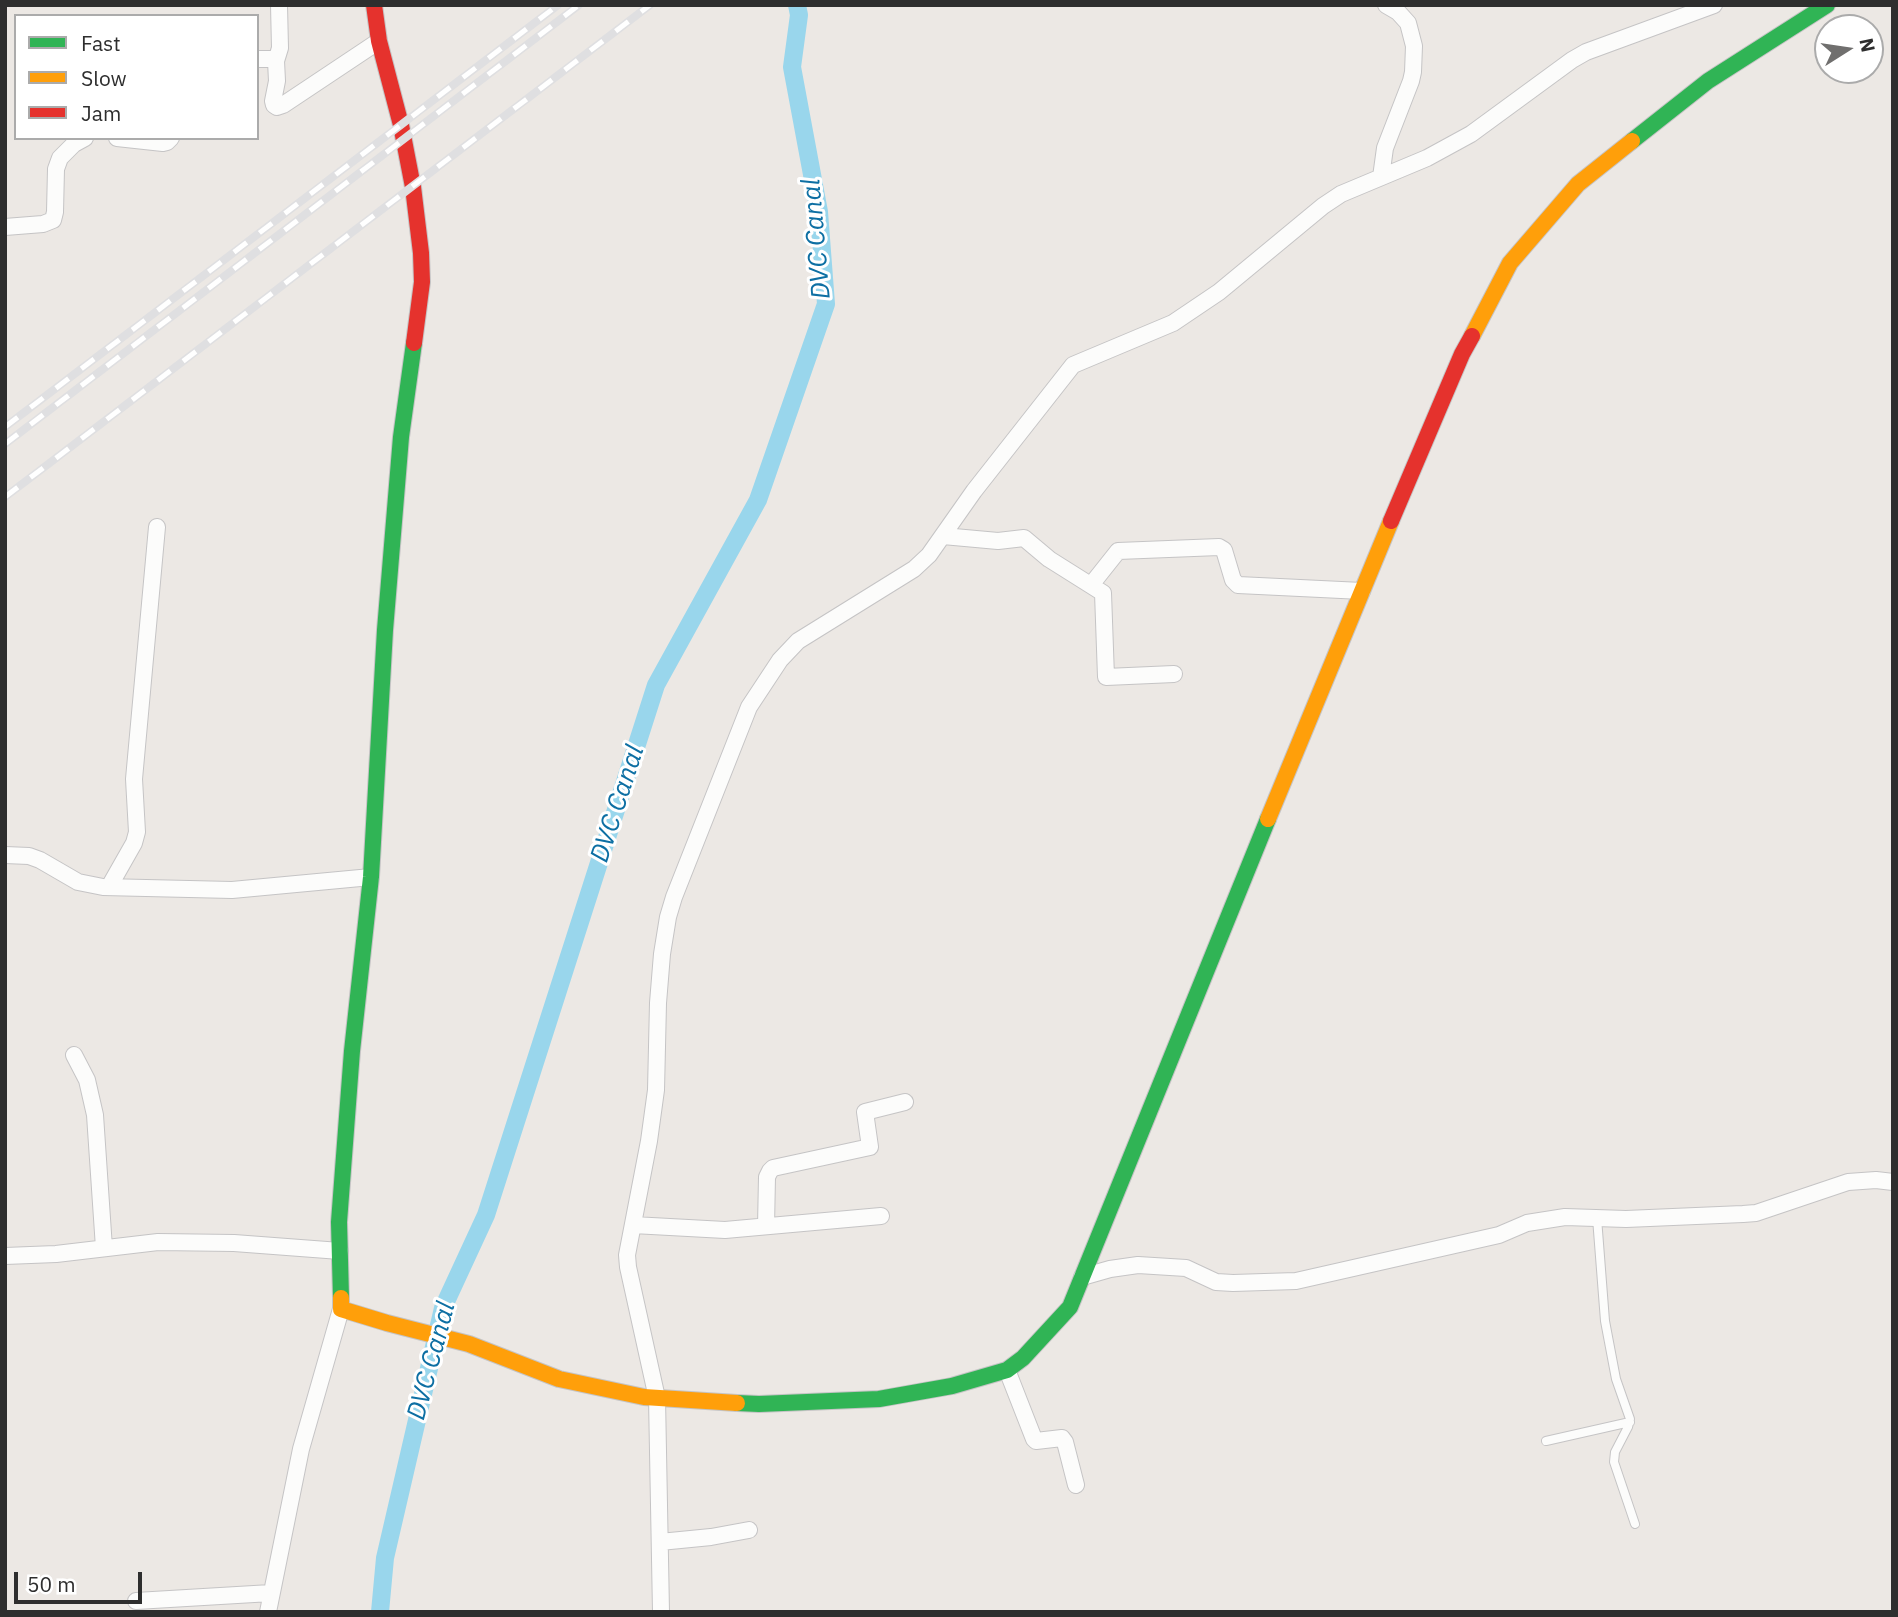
<!DOCTYPE html>
<html>
<head>
<meta charset="utf-8">
<style>
  body { margin:0 }
  #map { position:relative; width:1898px; height:1617px; overflow:hidden; background:#ece8e4; font-family:"IBM Plex Sans",sans-serif }
  canvas { display:block }
  .frame { position:absolute; inset:0; border:7px solid #2e2e2e; pointer-events:none }
  .legend { position:absolute; left:14px; top:14px; width:245px; height:126px; box-sizing:border-box; background:#fff; border:2px solid #ababab; margin:0; padding:9px 12px; list-style:none; font-size:21px; color:#2e2e2e }
  .legend li { display:flex; align-items:center; gap:14px; height:35px }
  .legend b { width:35px; border:2px solid #ababab }
  .north { position:absolute; left:1814px; top:14px; width:70px; height:70px; box-sizing:border-box; background:#fff; border:2px solid #ababab; border-radius:50%; rotate:78deg; font-size:19px; font-weight:700; line-height:28px; text-align:center; color:#2e2e2e }
  .north::after { content:''; display:block; margin:auto; width:24px; height:32px; background:#706f6e; clip-path:polygon(50% 0,100% 100%,50% 72%,0 100%) }
  .scale { position:absolute; left:14px; top:1572px; width:128px; height:32px; box-sizing:border-box; border:4px solid #2e2e2e; border-top:0; padding-left:9px; font-size:21px; line-height:24px; white-space:nowrap; color:#2e2e2e; -webkit-text-stroke:5px #fff; paint-order:stroke }
</style>
</head>
<body>
<div id="map">
<canvas width="1898" height="1617"></canvas>
<div class="frame"></div>
<ul class="legend">
<li><b style="height:9px;background:#30b455"></b>Fast</li>
<li><b style="height:9px;background:#ff9f0a"></b>Slow</li>
<li><b style="height:9px;background:#e5322d"></b>Jam</li>
</ul>
<div class="north">N</div>
<div class="scale">50 m</div>
</div>
<script>
const g = document.querySelector('canvas').getContext('2d');
g.lineJoin = 'round';
function poly(rows) {
  const path = new Path2D();
  for (const r of rows) {
    path.moveTo(r[0], r[1]);
    for (let i = 2; i < r.length; i += 2) path.lineTo(r[i], r[i + 1]);
  }
  return path;
}
function strokePath(path, color, width, dash) {
  g.strokeStyle = color;
  g.lineWidth = width;
  g.lineCap = dash ? 'butt' : 'round';
  g.setLineDash(dash || []);
  g.stroke(path);
}
function write(font, color, halo, rows, align = 'center') {
  g.font = font + ' "IBM Plex Sans",sans-serif';
  g.lineWidth = 6;
  g.setLineDash([]);
  g.textBaseline = 'middle';
  g.strokeStyle = halo;
  g.fillStyle = color;
  for (const [text, x, y, turn = 0] of rows) {
    g.save();
    g.translate(x, y);
    g.rotate((+turn || 0) * Math.PI / 180);
    g.textAlign = isNaN(turn) ? turn : align;
    if (halo) g.strokeText(text, 0, 0);
    g.fillText(text, 0, 0);
    g.restore();
  }
}
const canal = poly([
  [380,1612,385,1558,443,1308,486,1215,656,685,758,500,826,304,819,212,792,67,799,15,797,5]
]);
const lane = poly([
  [1597,1218,1605,1321,1616,1379,1630,1419,1628,1427,1615,1452,1614,1462,1635,1524],
  [1546,1441,1630,1422]
]);
const street = poly([
  [257,59,273,59,276,61,277,81,273,101,274,105,277,107,283,105,379,41],
  [276,61,280,48,279,5],
  [117,138,163,143,167,142,171,138],
  [1381,177,1385,148,1411,81,1413,72,1414,46,1408,23,1398,12,1386,5],
  [5,227,43,224,53,220,55,212,56,169,60,158,74,144,85,138],
  [943,536,998,541,1024,538,1049,559,1103,593,1106,677,1174,674],
  [1091,585,1118,551,1219,547,1224,550,1233,580,1238,585,1362,591],
  [5,855,29,856,40,860,78,882,103,887,232,890,371,877],
  [109,887,134,843,137,832,134,779,157,527],
  [74,1055,87,1080,95,1115,104,1248],
  [633,1225,725,1230,881,1216],
  [766,1226,767,1177,770,1171,773,1168,870,1147,865,1112,905,1102],
  [5,1256,56,1254,158,1242,234,1243,340,1251],
  [1082,1277,1110,1269,1138,1265,1186,1268,1216,1282,1233,1283,1296,1281,1499,1235,1527,1223,1565,1217,1626,1219,1743,1214,1756,1213,1848,1182,1876,1180,1893,1182],
  [1007,1370,1034,1439,1036,1441,1062,1438,1065,1442,1076,1485],
  [660,1542,711,1537,749,1530],
  [136,1601,271,1593],
  [268,1612,301,1449,341,1309],
  [661,1612,657,1398,628,1267,627,1255,649,1141,656,1090,658,1003,662,954,668,917,674,897,749,707,780,660,798,641,914,569,929,555,974,491,1073,365,1173,323,1219,292,1323,206,1341,194,1427,158,1471,134,1572,60,1586,52,1714,5]
]);
const fast = poly([
  [1632,141,1708,81,1827,5],
  [341,1298,339,1222,352,1051,371,877,385,630,401,437,414,343],
  [737,1403,759,1404,879,1399,952,1386,1007,1370,1023,1358,1070,1307,1268,819]
]);
const slow = poly([
  [1472,336,1510,263,1578,184,1632,141],
  [1268,819,1391,521],
  [341,1298,341,1309,387,1323,469,1344,559,1379,644,1397,737,1403]
]);
const jam = poly([
  [374,5,379,41,401,125,413,187,421,253,422,282,414,343],
  [1391,521,1462,354,1472,336]
]);
const rail = poly([
  [5,427,558,5],
  [5,444,579,5],
  [5,497,650,5]
]);
const waterNames = [
  ["DVC Canal",817,239,-95],
  ["DVC Canal",618,804,-72],
  ["DVC Canal",432,1361,-75]
];
strokePath(canal, '#99d6ec', 18);
strokePath(lane, '#c5c4c5', 10);
strokePath(street, '#c5c4c5', 18);
strokePath(fast, '#c5c4c5', 18);
strokePath(slow, '#c5c4c5', 18);
strokePath(jam, '#c5c4c5', 18);
strokePath(lane, '#fcfcfb', 8);
strokePath(street, '#fcfcfb', 16);
strokePath(fast, '#30b455', 16);
strokePath(slow, '#ff9f0a', 16);
strokePath(jam, '#e5322d', 16);
strokePath(rail, '#dfdfe1', 8);
strokePath(rail, '#fff', 5, [16]);
write('italic 26px', '#0d6fa3', '#fff', waterNames);
</script>
</body>
</html>
